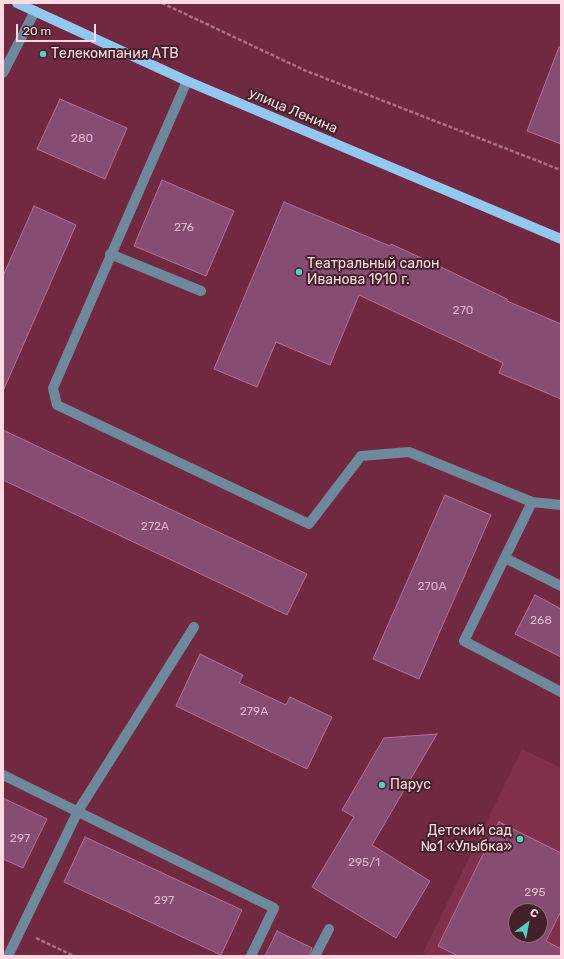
<!DOCTYPE html>
<html>
<head>
<meta charset="utf-8">
<style>
  body { margin:0 }
  #map { position:relative; width:564px; height:959px; overflow:hidden; background:#712942; font-family:Rubik,sans-serif }
  canvas { display:block }
  .frame { position:absolute; inset:0; border:4px solid #ffdae3; pointer-events:none }
  .north { position:absolute; left:508px; top:903px; width:40px; height:40px; box-sizing:border-box; background:#42212a; border:1px solid #8e6b74; border-radius:50%; rotate:32deg; font-size:11px; font-weight:700; line-height:16px; text-align:center; color:#ffdae3 }
  .north::after { content:''; display:block; margin:auto; width:14px; height:18px; background:#5acebd; clip-path:polygon(50% 0,100% 100%,50% 72%,0 100%) }
  .scale { position:absolute; left:16px; top:24px; width:80px; height:18px; box-sizing:border-box; border:2px solid #ffdae3; border-top:0; padding-left:5px; font-size:12px; line-height:14px; white-space:nowrap; color:#ffdae3; -webkit-text-stroke:3px #42212a; paint-order:stroke }
</style>
</head>
<body>
<div id="map">
<canvas width="564" height="959"></canvas>
<div class="frame"></div>
<div class="north">С</div>
<div class="scale">20 m</div>
</div>
<script>
const g = document.querySelector('canvas').getContext('2d');
g.lineJoin = 'round';
function paint(path, color) {
  g.fillStyle = color;
  g.fill(path, 'evenodd');
}
function poly(rows) {
  const path = new Path2D();
  for (const r of rows) {
    path.moveTo(r[0], r[1]);
    for (let i = 2; i < r.length; i += 2) path.lineTo(r[i], r[i + 1]);
  }
  return path;
}
function strokePath(path, color, width, dash) {
  g.strokeStyle = color;
  g.lineWidth = width;
  g.lineCap = dash ? 'butt' : 'round';
  g.setLineDash(dash || []);
  g.stroke(path);
}
function write(font, color, halo, rows, align = 'center') {
  g.font = font + ' Rubik,sans-serif';
  g.lineWidth = 4;
  g.setLineDash([]);
  g.textBaseline = 'middle';
  g.strokeStyle = halo;
  g.fillStyle = color;
  for (const [text, x, y, turn = 0] of rows) {
    g.save();
    g.translate(x, y);
    g.rotate((+turn || 0) * Math.PI / 180);
    g.textAlign = isNaN(turn) ? turn : align;
    if (halo) g.strokeText(text, 0, 0);
    g.fillText(text, 0, 0);
    g.restore();
  }
}
const built = poly([
  [522,749,561,768,561,956,429,956,423,953],
  [516,911,540,911,540,935,516,935]
]);
const building = poly([
  [559,47,561,47,561,144,527,131,559,47],
  [60,99,127,128,105,179,37,149,60,99],
  [162,180,234,211,206,276,134,246,162,180],
  [284,202,390,246,391,244,445,269,507,299,507,301,561,324,561,399,499,373,503,363,359,295,330,365,276,342,257,387,214,369,284,202],
  [34,206,76,225,3,391,3,276,34,206],
  [3,430,307,574,287,615,3,480,3,430],
  [445,495,491,515,419,679,373,659,445,495],
  [535,595,561,609,561,657,515,634,535,595],
  [200,654,243,675,239,683,286,705,290,697,332,717,307,769,176,706,200,654],
  [437,734,372,845,430,881,396,938,312,887,354,817,342,810,384,738,437,734],
  [3,798,47,819,23,868,3,859,3,798],
  [499,822,561,853,561,911,546,941,561,949,561,956,458,956,438,946,499,822],
  [516,911,540,911,540,935,516,935,516,911],
  [85,837,242,910,221,955,64,882,85,837],
  [277,931,312,948,309,956,265,956,277,931]
]);
const path = poly([
  [162,3,304,70,561,170],
  [36,938,74,956]
]);
const minor = poly([
  [3,73,35,11],
  [187,81,53,388,57,405,309,524,361,456,409,452,532,502,561,505],
  [110,254,201,291],
  [532,502,464,641,561,692],
  [505,558,561,586],
  [3,775,274,908,251,956],
  [8,956,78,811,194,627],
  [315,956,329,929]
]);
const major = poly([
  [17,3,187,81,561,239]
]);
const markers = [
  [43,54,4,"#5acebd"],
  [299,272,4,"#5acebd"],
  [382,785,4,"#5acebd"],
  [520,839,4,"#5acebd"]
];
const numberNames = [
  ["280",82,139],
  ["276",184,228],
  ["270",463,311],
  ["272А",155,527],
  ["270А",432,587],
  ["268",541,621],
  ["279А",254,712],
  ["297",20,839],
  ["295/1",364,863],
  ["295",535,893],
  ["297",164,901]
];
const poiNames = [
  ["Телекомпания АТВ",51,54],
  ["Театральный салон",307,264],
  ["Иванова 1910 г.",307,280],
  ["Парус",390,785],
  ["Детский сад",512,831,"right"],
  ["№1 «Улыбка»",512,847,"right"]
];
const streetNames = [
  ["улица Ленина",293,111,23]
];
paint(built, '#81304c');
paint(building, '#874c72');
strokePath(building, '#b56f9b', 1);
strokePath(path, '#ab7183', 2.5, [4, 2]);
strokePath(minor, '#6e889c', 10);
strokePath(major, '#92c7f0', 10);
for (const [x, y, r, color] of markers) {
  const dot = new Path2D();
  dot.arc(x, y, r, 0, 2 * Math.PI);
  g.fillStyle = color;
  g.fill(dot);
  strokePath(dot, '#42212a', 1.5);
}
write('12px', '#e1b6c7', null, numberNames);
write('14px', '#ffdae3', '#42212a', poiNames, 'left');
write('14px', '#ffdae3', '#42212a', streetNames);
</script>
</body>
</html>
